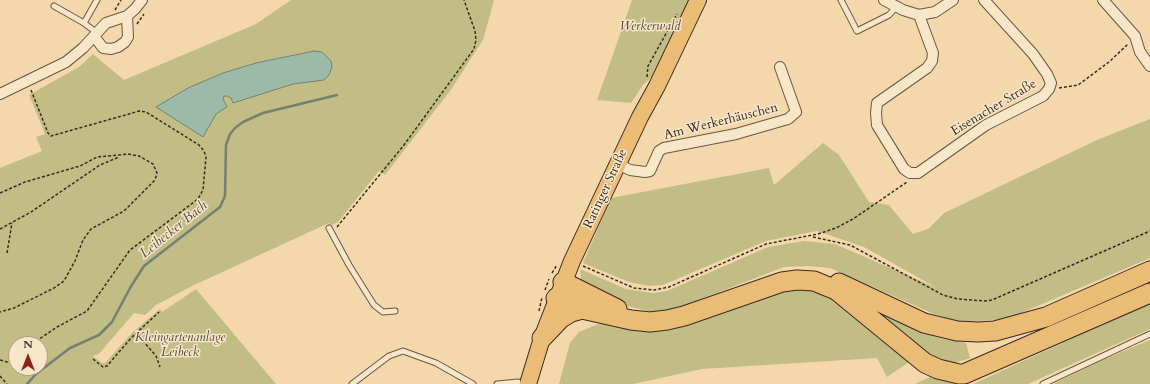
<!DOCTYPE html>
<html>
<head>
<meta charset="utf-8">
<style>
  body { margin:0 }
  #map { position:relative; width:1150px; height:384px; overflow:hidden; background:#f4d8ab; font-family:Cardo,serif }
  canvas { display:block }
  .north { position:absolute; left:8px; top:336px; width:40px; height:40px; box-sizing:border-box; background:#f8e6c8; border:1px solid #ac9b86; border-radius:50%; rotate:0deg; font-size:11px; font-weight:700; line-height:16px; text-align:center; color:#3a2a24 }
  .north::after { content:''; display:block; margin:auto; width:14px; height:18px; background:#8f2418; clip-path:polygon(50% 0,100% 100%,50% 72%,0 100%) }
</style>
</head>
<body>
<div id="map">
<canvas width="1150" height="384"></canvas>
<div class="north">N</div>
</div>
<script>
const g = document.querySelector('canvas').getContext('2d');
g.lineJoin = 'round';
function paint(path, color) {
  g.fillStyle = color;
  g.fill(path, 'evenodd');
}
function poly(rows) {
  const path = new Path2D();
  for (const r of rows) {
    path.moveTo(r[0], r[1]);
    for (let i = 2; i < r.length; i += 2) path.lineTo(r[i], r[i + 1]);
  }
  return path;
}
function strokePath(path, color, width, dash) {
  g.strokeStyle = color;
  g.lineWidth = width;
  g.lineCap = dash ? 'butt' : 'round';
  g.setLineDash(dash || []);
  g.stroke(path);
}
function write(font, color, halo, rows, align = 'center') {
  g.font = font + ' Cardo,serif';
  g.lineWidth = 3;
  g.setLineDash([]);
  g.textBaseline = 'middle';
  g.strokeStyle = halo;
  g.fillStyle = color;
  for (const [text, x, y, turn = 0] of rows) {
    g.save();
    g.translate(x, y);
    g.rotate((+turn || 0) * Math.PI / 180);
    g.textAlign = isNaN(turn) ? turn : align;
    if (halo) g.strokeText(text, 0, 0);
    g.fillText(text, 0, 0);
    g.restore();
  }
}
const green = poly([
  [291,0,494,0,483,40,450,91,385,175,379,171,338,222,332,225,329,223,192,286,156,305,145,315,134,313,99,354,93,356,102,363,105,363,132,333,160,309,162,312,196,289,276,384,0,384,0,168,42,151,36,137,45,134,29,95,79,67,93,54,124,80,256,24],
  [16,344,40,344,40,368,16,368],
  [632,0,692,0,658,71,643,85,631,103,597,100],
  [1150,119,1150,258,1007,319,962,322,934,314,830,268,808,266,784,267,675,309,652,312,627,306,587,286,581,280,580,269,626,289,654,293,667,291,768,247,804,241,835,244,937,288,864,247,817,231,766,241,663,285,649,286,629,282,583,263,611,198,769,168,774,185,823,143,839,155,869,202,889,205,913,234,928,229,944,213,1097,140],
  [788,285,826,292,912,360,887,377,877,358,702,369,633,384,559,384,570,343,579,332,606,321,644,327],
  [858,301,906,325,939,338,966,343,970,358,946,366,929,358],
  [1150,303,1150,329,1028,384,973,384],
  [1150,340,1150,384,1053,384,1098,362],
  [930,377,964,384,915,384]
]);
const water = poly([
  [314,51,322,52,331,61,332,67,329,75,324,80,293,84,233,103,231,98,227,96,224,96,223,99,227,107,216,114,203,137,156,107,188,88,223,73,256,63,314,51]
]);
const stream = poly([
  [27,384,36,374,70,348,99,335,112,322,130,288,144,266,220,207,225,196,226,145,230,134,235,128,243,122,263,113,337,95]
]);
const path = poly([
  [115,10,121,0],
  [137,24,144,14],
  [647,77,648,66,677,14],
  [1059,88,1078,85,1109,62,1128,44],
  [31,90,48,133,51,136,129,114,139,111,146,112,199,145,204,151,206,157,203,190,198,199,130,250,87,311,57,327,32,344],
  [0,193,25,182,80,166,97,157,128,154,139,156,153,164,157,173,155,180,124,211,91,229,83,240,75,261,64,281,54,288,14,308,0,312],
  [337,227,404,145,474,49,476,40,475,31,464,0],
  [0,229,31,212,100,165,119,157],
  [813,237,850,245,943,295,958,299,984,301,992,300,1150,231],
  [7,253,12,223],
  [583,266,634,288,654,290,669,287,766,244,818,234,836,228,853,219,907,182],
  [552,273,557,265],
  [545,290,549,279],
  [539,311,542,297],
  [136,333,156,356,160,367],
  [93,359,103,367,107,366,131,338,159,312],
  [0,360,7,362,16,357],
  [0,376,7,384]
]);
const lane = poly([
  [841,0,857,31,889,15,896,7],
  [54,6,84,23],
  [97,33,84,23,97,0],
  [329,228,349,265,374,305,383,312,395,311],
  [352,384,389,356,403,351,436,363,473,384],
  [497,384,518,382],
  [1043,384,1150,334]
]);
const street = poly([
  [884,0,903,10,919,15,935,12,953,0],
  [1103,0,1135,36,1140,52,1150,66],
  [919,15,933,53,932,61,927,68,877,103,876,113,877,125,904,169,910,173,918,173,986,125,1043,96,1049,89,1051,83,1047,74,1033,54,984,0],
  [94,36,103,48,111,49,118,47,125,42,128,37,127,16],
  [0,94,66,62,83,48,106,23,127,16,135,9,142,0],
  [618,164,630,170,645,172,650,171,659,151,664,148,736,134,788,119,796,112,780,67]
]);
const primary = poly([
  [528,384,542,338,572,261,640,117,657,86,698,0]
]);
const highway = poly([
  [563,282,617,309],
  [839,283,924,323,957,331,978,332,995,331,1046,317,1150,271],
  [556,298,582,309,631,320,650,322,667,320,684,316,782,282,797,280,814,281,836,290,925,363,938,369,959,374,964,374,1150,293],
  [542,338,561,318,571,312,582,309]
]);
const parkNames = [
  ["Werkerwald",650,27],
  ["Kleingartenanlage",180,338],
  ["Leibeck",180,353]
];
const streetNames = [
  ["Eisenacher Straße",994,108,-31],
  ["Am Werkerhäuschen",721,122,-14],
  ["Ratinger Straße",606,189,-65]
];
const waterNames = [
  ["Leibecker Bach",174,230,-39]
];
paint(green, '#c1bd85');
paint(water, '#9cbaa8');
strokePath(water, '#758073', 1);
strokePath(stream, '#758073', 2.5);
strokePath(lane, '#685646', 7);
strokePath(street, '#685646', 12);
strokePath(primary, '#3a2a24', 18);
strokePath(highway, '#3a2a24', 21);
strokePath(path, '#3a2a24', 1.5, [3, 2]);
strokePath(lane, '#f8e6c8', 5);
strokePath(street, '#f8e6c8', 10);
strokePath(primary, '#eabc76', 16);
strokePath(highway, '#eabc76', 19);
write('italic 13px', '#554737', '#f8e6c8', parkNames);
write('13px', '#3a2a24', '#f8e6c8', streetNames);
write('italic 14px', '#524e45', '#f8e6c8', waterNames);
</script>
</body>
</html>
